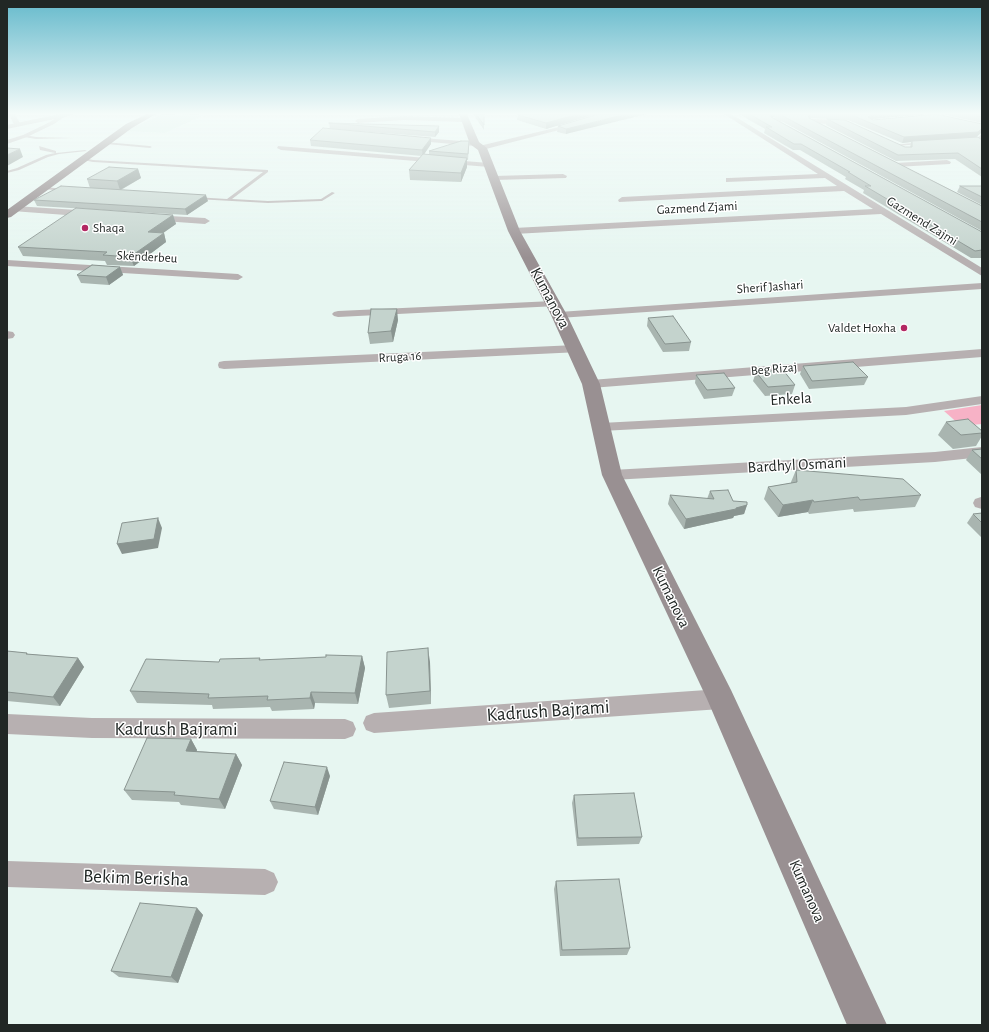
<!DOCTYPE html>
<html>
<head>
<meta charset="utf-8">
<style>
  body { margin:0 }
  #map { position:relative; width:989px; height:1032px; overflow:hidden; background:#e7f6f1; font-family:"Alegreya Sans",sans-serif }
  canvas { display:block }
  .frame { position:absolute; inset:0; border:8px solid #212725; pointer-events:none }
</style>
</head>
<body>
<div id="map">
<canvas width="989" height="1032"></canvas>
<div class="frame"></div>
</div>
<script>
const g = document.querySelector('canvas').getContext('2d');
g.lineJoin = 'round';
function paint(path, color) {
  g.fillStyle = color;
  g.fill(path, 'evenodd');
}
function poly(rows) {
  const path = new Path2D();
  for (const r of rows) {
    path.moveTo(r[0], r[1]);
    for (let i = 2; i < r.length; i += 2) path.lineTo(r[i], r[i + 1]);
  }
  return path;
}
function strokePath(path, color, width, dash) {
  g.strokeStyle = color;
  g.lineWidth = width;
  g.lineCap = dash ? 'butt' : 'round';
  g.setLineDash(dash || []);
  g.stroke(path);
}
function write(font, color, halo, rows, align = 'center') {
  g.font = font + ' "Alegreya Sans",sans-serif';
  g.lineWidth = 3;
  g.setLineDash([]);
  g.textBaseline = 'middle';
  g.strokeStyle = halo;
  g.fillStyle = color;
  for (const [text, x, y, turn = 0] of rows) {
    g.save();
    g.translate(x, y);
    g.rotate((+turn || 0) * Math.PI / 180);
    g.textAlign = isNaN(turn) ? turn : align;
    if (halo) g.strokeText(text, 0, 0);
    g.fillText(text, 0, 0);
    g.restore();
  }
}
const built = poly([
  [163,114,204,115,165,133,125,131]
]);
const green = poly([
  [982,405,982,424,961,426,944,411]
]);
const service = poly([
  [25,135,36,137,74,138,36,139,24,137,25,135],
  [105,142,150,146,152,147,150,148,106,144,105,142],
  [921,142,922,144,896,146,894,145,921,142],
  [39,146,56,151,56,153,85,150,87,151,59,154,48,157,19,170,7,173,7,171,17,168,46,155,55,153,40,150,39,146],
  [84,158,93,160,268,170,268,172,232,199,268,201,321,199,332,192,335,193,322,201,268,203,196,199,195,197,227,199,263,172,93,162,83,160,84,158],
  [44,187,65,189,67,190,65,191,43,189,44,187]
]);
const minor = poly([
  [9,114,15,114,21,125,20,126,16,126,13,123,9,114],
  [62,114,67,115,54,124,27,137,7,144,7,140,23,135,50,122,62,114],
  [600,114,608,114,563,129,482,150,478,148,479,146,559,127,600,114],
  [724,114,731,114,982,268,982,276,881,214,514,234,509,231,514,228,873,209,844,191,619,202,618,200,622,197,837,186,825,178,726,182,726,178,729,178,818,174,724,114],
  [404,116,465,118,468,120,465,122,404,120,358,123,355,121,358,119,404,116],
  [754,117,845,120,853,123,850,125,752,120,751,119,754,117],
  [982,134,982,146,975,140,982,134],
  [409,137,475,142,479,144,475,146,407,140,407,138,409,137],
  [278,146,489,163,493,165,489,167,281,150,277,148,278,146],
  [947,160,951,162,950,164,895,167,891,165,895,163,947,160],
  [563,174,567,176,566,178,494,180,490,178,494,176,563,174],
  [15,206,93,211,97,214,93,217,12,211,11,209,12,207,15,206],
  [152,215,205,218,210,221,205,224,149,220,147,218,152,215],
  [7,260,238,274,243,277,238,280,7,266,7,260],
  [982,283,982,289,559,318,555,317,553,315,555,313,559,312,982,283],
  [553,301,557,302,559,304,557,306,338,317,334,316,332,314,334,312,338,311,553,301],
  [7,331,13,332,15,335,13,338,7,339,7,331],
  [576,345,580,346,582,349,580,352,224,369,219,368,218,365,219,362,224,361,576,345],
  [982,349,982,357,591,388,586,387,584,384,586,381,591,380,982,349],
  [982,396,982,404,906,415,601,431,596,430,594,427,596,424,601,423,906,407,982,396],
  [982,447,982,457,935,462,612,480,606,479,604,475,606,471,612,470,935,452,982,447],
  [981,497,982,509,975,507,973,503,975,499,981,497],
  [721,689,729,692,732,699,729,706,721,709,374,733,366,730,363,723,366,716,374,713,721,689],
  [7,714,92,718,345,719,353,722,356,729,353,736,345,739,92,738,7,734,7,714],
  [7,861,265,869,274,873,278,882,274,891,265,895,7,887,7,861]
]);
const tertiary = poly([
  [60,114,73,114,69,116,7,129,7,125,60,114],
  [927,114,938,114,982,125,982,129,928,116,927,114]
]);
const secondary = poly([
  [459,114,467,114,479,142,487,148,520,231,567,315,600,384,622,475,731,690,887,1025,847,1025,707,699,602,475,582,384,551,315,508,231,478,150,470,144,459,114]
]);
const primary = poly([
  [147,114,156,114,132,128,11,217,7,218,7,210,126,124,147,114]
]);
const wall = poly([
  [473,114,484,114,484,130],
  [518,114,596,114,546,129,517,120],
  [599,114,566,134,557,132,558,126],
  [739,114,927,114,871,119,873,120,982,124,982,133,981,133,976,137,982,140,982,177,955,159,896,161,826,125,827,119,905,147,910,147,911,142,902,143,848,120,810,118,809,118,982,206,982,231,774,117,772,117,982,232,982,258,971,258,863,193,864,190,845,179,846,177,800,150,793,150,764,133,765,129],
  [942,114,982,114,982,123],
  [329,123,439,126,439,132,435,137,330,129],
  [310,140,431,144,424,154,429,155,429,151,469,147,468,160,467,160,467,167,461,182,410,180,409,170,422,156,311,146],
  [138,169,141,178,121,190,208,201,187,215,37,206,34,200,90,188,87,179],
  [960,186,982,186,982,205,957,192],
  [173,215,176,224,162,233,164,233,166,242,134,266,107,265,105,261,23,256,18,247],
  [120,267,123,275,109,285,81,283,77,275],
  [648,318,691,342,689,351,663,352,647,326],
  [398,320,393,342,370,344,368,333],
  [803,366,868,377,864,385,809,389,800,374],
  [756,372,795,385,792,394,765,396,753,381],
  [696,375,735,388,732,396,704,399,695,383],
  [946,422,982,431,982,436,976,446,953,449,938,435],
  [982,449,982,485,981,484,981,477,982,475,966,460,972,450],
  [796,470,921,495,915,507,854,512,853,509,809,514,808,512,778,517,764,499,768,487,791,483,791,482],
  [710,491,733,501,747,505,744,514,734,516,733,518,684,529,668,504,670,495,707,499],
  [982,513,982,538,967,523,973,514],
  [7,651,27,653,28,654,78,658,84,667,60,706,7,701],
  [362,656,365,668,358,704,315,703,314,709,272,711,270,707,213,709,212,705,137,703,130,691,219,662,260,658,260,660],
  [430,662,431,704,389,708,386,695],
  [191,739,197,750,197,751,236,754,242,765,225,809,181,805,179,802,132,800,124,790],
  [330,776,318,815,274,809,270,801],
  [574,795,642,837,639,844,577,846,572,803],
  [556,881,630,948,627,955,560,956,554,889],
  [197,908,203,915,178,983,119,977,111,971]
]);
const shadedWall = poly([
  [579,114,596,114,546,129,546,123],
  [627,114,647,114,566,134,566,129],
  [770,114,774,114,774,117,769,119],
  [810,114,811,114,810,118,806,120,808,115],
  [872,114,927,114,871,119,867,122,868,117],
  [439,126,439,132,435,137,435,132],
  [982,128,981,133,975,138,912,141,911,142,902,143,904,137],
  [431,138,431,144,423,156,422,150],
  [20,149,23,157,7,166,7,155],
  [467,158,467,167,461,182,461,173],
  [138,169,141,178,120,190,117,181],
  [206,195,208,201,187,215,185,209],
  [173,215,176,224,152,241,148,232],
  [164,233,166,242,134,266,130,257],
  [120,267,123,275,109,285,106,277],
  [397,309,398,320,393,342,391,331],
  [813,500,808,512,778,517,783,505],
  [747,505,744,514,734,516,733,518,684,529,686,519],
  [158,518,162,528,158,548,122,554,117,544],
  [428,648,430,662,431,704,430,691],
  [362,656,365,668,358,704,355,693],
  [78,658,84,667,60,706,53,697],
  [311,692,315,703,314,709,310,698],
  [191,739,197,750,193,761,186,751],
  [236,754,242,765,225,809,219,799],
  [327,767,330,776,318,815,315,807],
  [197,908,203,915,178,983,171,977]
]);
const building = poly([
  [476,114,484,114,484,125,476,114],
  [518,114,579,114,546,123,518,115,518,114],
  [599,114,627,114,566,129,558,126,599,114],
  [749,114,771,114,771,117,982,232,982,250,975,251,865,186,871,186,848,172,850,172,801,144,794,144,766,127,772,127,749,114],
  [779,114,810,114,808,115,809,118,982,206,982,222,779,114],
  [837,114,872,114,868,117,873,120,936,114,982,124,982,128,978,132,904,137,849,114,837,114],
  [966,114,982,114,982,117,966,114],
  [827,119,845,120,905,147,912,147,912,141,978,137,982,140,982,169,958,153,898,155,827,119],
  [329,123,439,126,435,132,329,123],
  [323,128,431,138,422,150,310,140,323,128],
  [461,141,469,141,468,154,429,151,461,141],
  [7,148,20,149,7,155,7,148],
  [423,154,467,158,461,173,409,170,423,154],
  [109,167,138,169,117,181,87,179,109,167],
  [61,186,206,195,185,209,34,200,61,186],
  [960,186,982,186,982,197,960,186],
  [76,208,173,215,148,232,164,233,130,257,103,255,107,252,18,247,76,208],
  [92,265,120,267,106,277,77,275,92,265],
  [371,309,397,309,391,331,368,333,371,309],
  [673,316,691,342,665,344,648,318,673,316],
  [853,362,868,377,812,381,803,366,853,362],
  [783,370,795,385,768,387,756,372,783,370],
  [724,373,735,388,707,390,696,375,724,373],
  [968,419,982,431,982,433,961,435,946,422,968,419],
  [982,449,982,459,972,450,982,449],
  [796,470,903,479,921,495,860,500,858,497,814,502,813,500,783,505,768,487,797,482,796,470],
  [728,490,733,501,747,502,747,505,736,508,736,509,686,519,670,495,714,499,710,491,728,490],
  [982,513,982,523,973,514,982,513],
  [158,518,154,539,117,544,122,523,158,518],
  [428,648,430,691,386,695,387,652,428,648],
  [7,651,27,653,26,654,78,658,53,697,7,692,7,651],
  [326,655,362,656,355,693,311,692,310,698,267,700,268,696,208,698,209,694,130,691,146,659,219,662,220,659,260,658,259,660,326,657,326,655],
  [147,738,191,739,186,751,236,754,219,799,174,795,175,792,124,790,147,738],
  [284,762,327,767,315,807,270,801,284,762],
  [634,793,642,837,578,838,574,795,634,793],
  [619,879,630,948,562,950,556,881,619,879],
  [140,903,197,908,171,977,111,971,140,903]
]);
const markers = [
  [85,228,4,"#b32762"],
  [904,328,4,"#b32762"]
];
const farStreetnames = [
  ["Gazmend Zjami",697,208,-3],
  ["Gazmend Zajmi",922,221,32],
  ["Skënderbeu",147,257,3],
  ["Sherif Jashari",770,287,-4],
  ["Rruga 16",400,357,-3],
  ["Beg Rizaj",774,369,-5]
];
const farPoinames = [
  ["Shaqa",93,228],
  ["Valdet Hoxha",896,328,"right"]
];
const streetNames = [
  ["Kumanova",550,298,62],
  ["Enkela",791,399,-3],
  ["Bardhyl Osmani",797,465,-3],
  ["Kumanova",671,597,64],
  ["Kumanova",807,891,66]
];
const nearStreetnames = [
  ["Kadrush Bajrami",548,711,-4],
  ["Kadrush Bajrami",176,729],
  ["Bekim Berisha",136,878,2]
];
paint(built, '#d7f0e7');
paint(green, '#f7b2c6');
paint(service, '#b7b0b1');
paint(minor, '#b7b0b1');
paint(tertiary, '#b7b0b1');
paint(secondary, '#999092');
paint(primary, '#84797b');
paint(wall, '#a9b5b0');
paint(shadedWall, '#899490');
paint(building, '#c4d3cd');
strokePath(building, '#899490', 1);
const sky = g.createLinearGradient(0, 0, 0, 258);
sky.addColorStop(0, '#66bacc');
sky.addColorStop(0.44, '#f4fbf9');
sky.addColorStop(1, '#f4fbf900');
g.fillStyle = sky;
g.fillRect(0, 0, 989, 258);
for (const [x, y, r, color] of markers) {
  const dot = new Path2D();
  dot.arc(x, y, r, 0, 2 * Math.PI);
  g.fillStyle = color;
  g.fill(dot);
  strokePath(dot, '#fff', 1.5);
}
write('13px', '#212725', '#fff', farStreetnames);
write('13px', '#212725', '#fff', farPoinames, 'left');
write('16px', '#212725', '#fff', streetNames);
write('19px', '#212725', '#fff', nearStreetnames);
</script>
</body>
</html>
